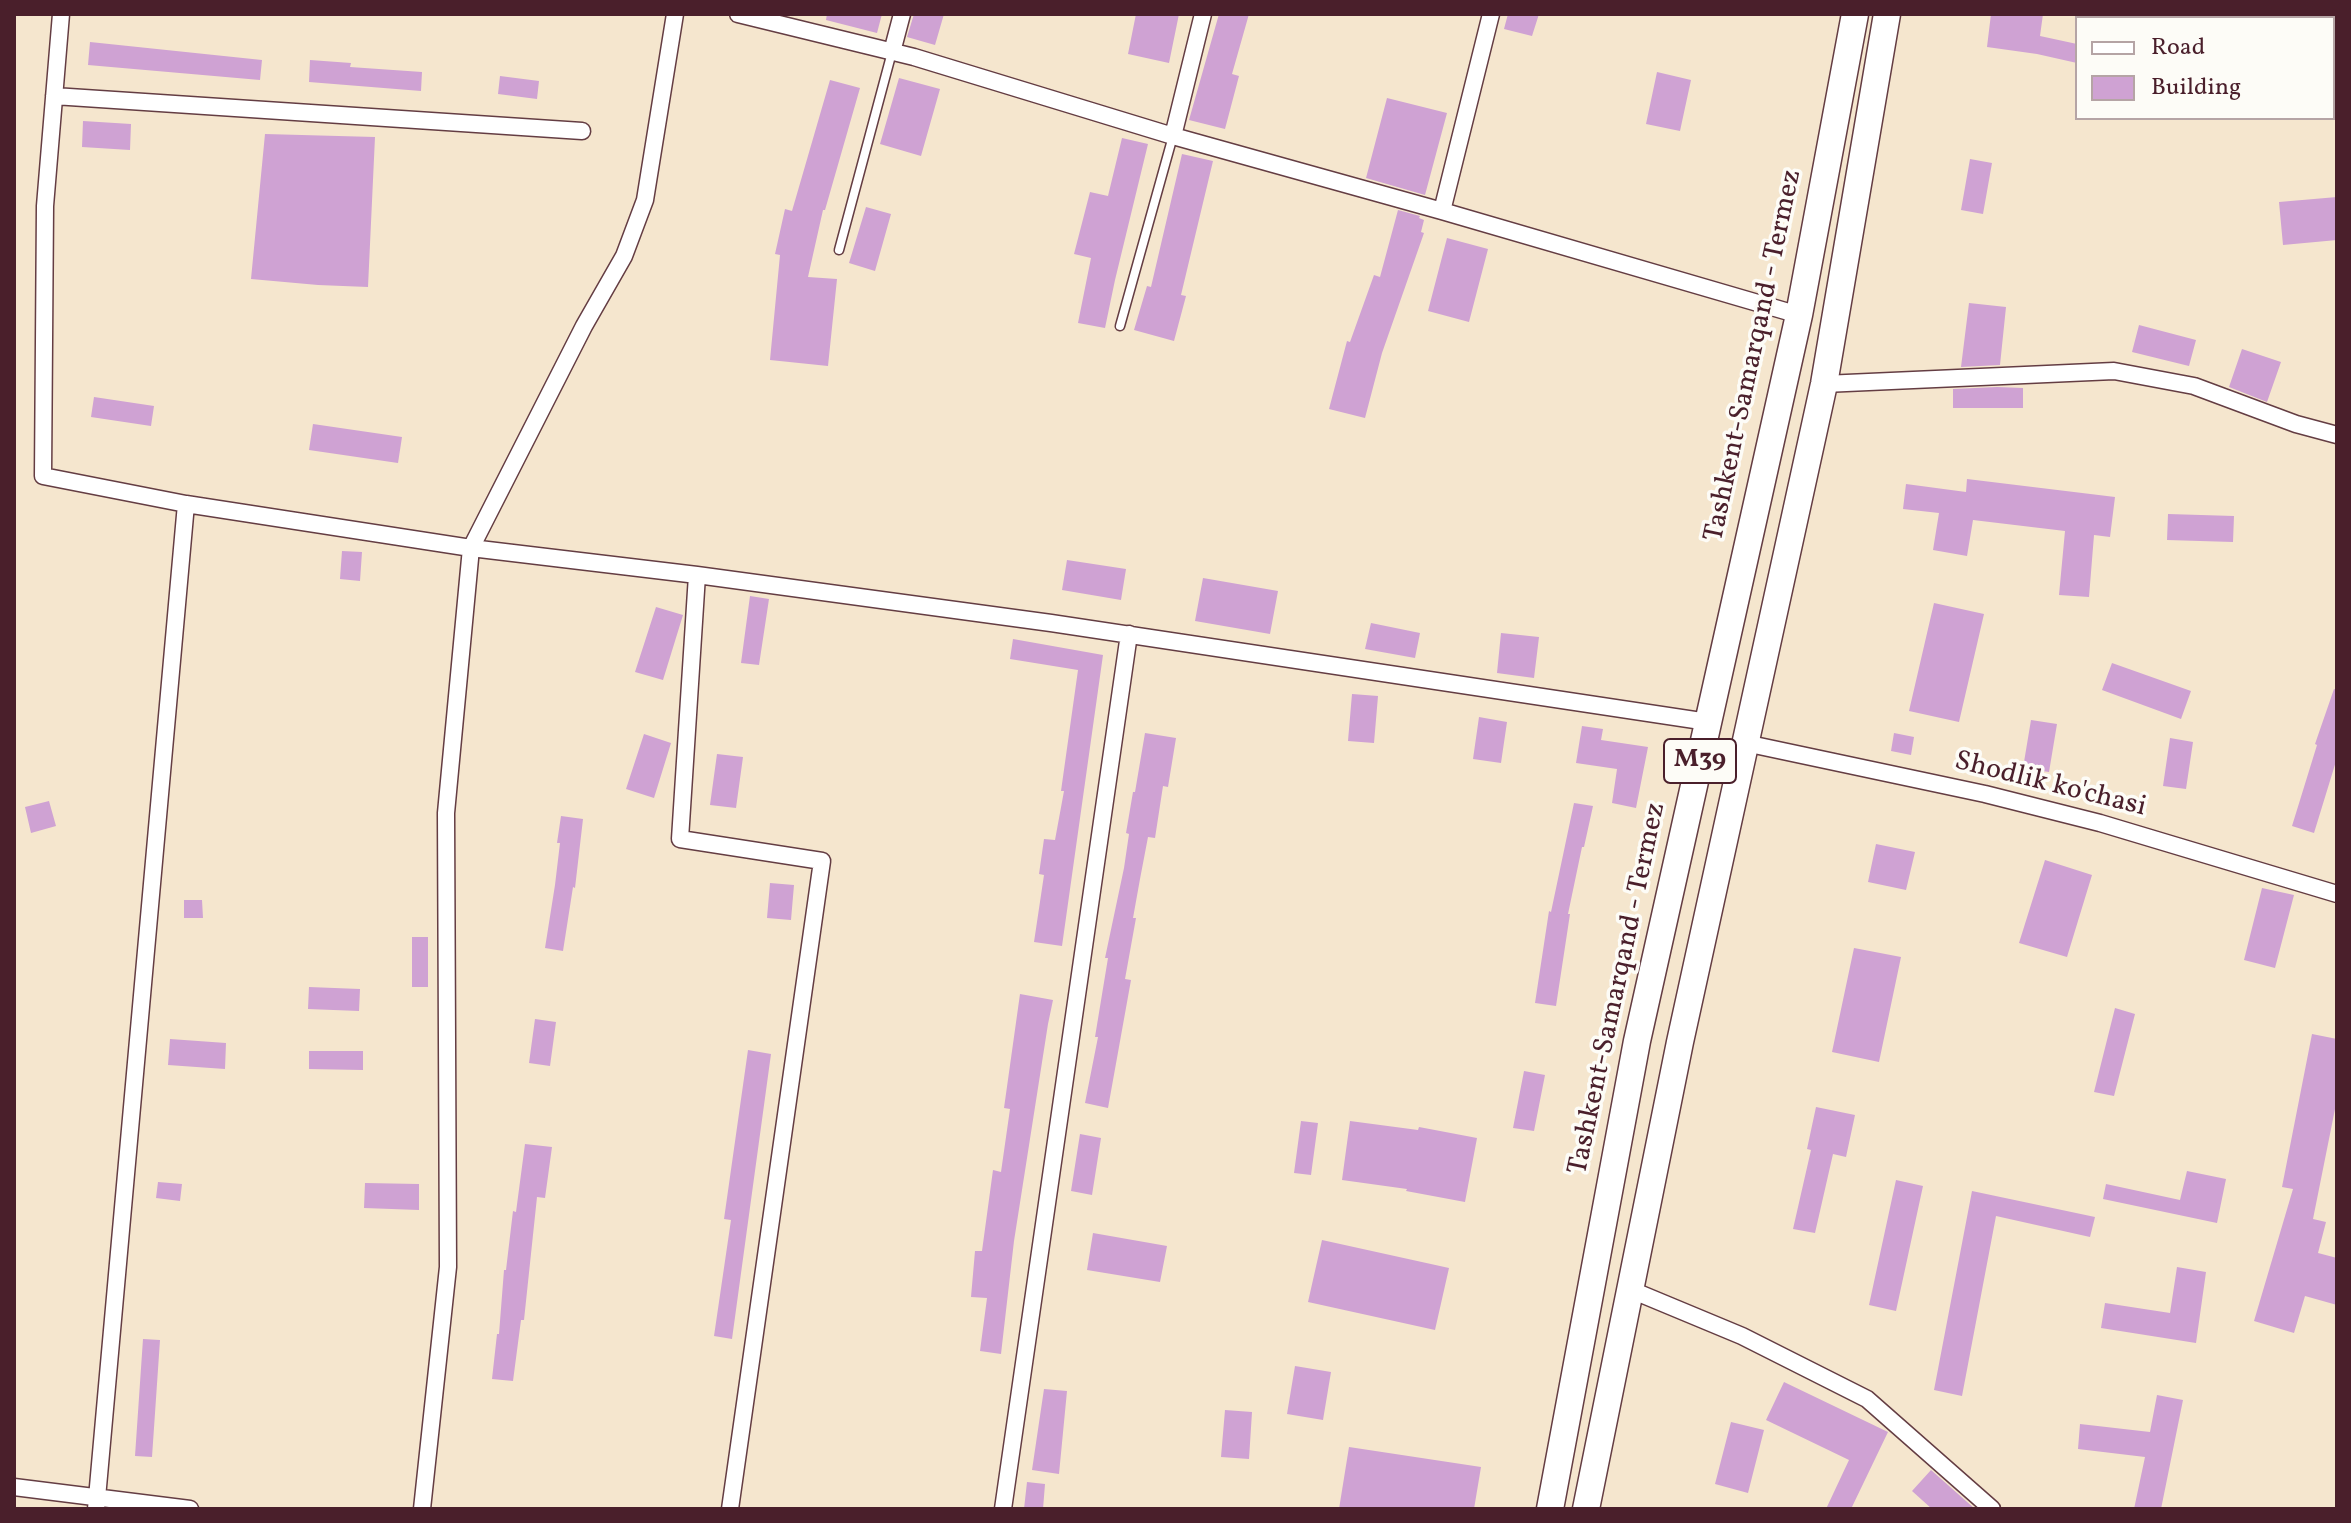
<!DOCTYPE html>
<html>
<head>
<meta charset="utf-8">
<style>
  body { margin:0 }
  #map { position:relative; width:2351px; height:1523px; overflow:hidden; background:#f5e6ce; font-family:Vollkorn,serif }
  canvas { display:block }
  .frame { position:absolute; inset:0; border:16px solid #4a1f2b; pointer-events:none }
  .legend { position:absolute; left:2075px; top:16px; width:260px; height:104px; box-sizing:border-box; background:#fdfcf7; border:2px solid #b5a4a5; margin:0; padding:10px 14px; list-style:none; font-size:24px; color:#4a1f2b }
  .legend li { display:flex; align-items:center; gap:16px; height:40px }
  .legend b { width:40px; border:2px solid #b5a4a5 }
</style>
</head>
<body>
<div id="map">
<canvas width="2351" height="1523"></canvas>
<div class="frame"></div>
<ul class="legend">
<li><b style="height:10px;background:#fff"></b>Road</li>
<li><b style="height:22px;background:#cfa2d3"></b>Building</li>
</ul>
</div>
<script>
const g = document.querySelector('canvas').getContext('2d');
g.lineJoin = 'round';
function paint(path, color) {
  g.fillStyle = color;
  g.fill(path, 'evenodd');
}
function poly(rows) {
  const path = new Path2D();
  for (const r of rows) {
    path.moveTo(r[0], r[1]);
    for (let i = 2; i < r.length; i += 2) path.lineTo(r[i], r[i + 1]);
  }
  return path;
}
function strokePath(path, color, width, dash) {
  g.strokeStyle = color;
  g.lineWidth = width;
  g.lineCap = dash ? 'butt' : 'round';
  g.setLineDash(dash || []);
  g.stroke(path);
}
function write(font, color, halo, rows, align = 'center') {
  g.font = font + ' Vollkorn,serif';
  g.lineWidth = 7;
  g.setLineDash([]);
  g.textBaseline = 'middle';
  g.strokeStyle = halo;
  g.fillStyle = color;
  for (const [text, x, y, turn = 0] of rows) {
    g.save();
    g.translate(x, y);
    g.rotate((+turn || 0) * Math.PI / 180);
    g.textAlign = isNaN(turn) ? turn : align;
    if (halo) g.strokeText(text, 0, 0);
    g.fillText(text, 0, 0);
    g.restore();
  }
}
const building = poly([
  [827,14,882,14,877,33,826,20],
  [914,14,944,14,935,45,907,37],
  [1136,14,1179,14,1169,63,1128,54],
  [1219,14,1249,14,1232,74,1239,76,1225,129,1189,120],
  [1508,14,1539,14,1532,36,1504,29],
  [1991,14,2043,14,2040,36,2077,44,2077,63,2037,54,1987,47],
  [90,42,262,60,260,80,88,65],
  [310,60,351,63,350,67,422,72,421,91,309,82],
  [1657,72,1691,80,1680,131,1646,124],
  [500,76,539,81,537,99,498,94],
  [899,78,940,89,921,156,880,144],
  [830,80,860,88,825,210,823,210,808,277,837,279,828,366,770,360,780,255,775,254,785,209,792,211],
  [1387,98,1447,113,1425,195,1366,178],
  [83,121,131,124,130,150,82,147],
  [265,134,375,137,368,287,318,285,251,279],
  [1122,138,1148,144,1115,280,1105,328,1078,323,1091,258,1074,254,1090,192,1108,196],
  [1182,154,1213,161,1181,295,1186,296,1174,341,1134,330,1147,286,1151,287],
  [1970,159,1992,163,1983,214,1961,210],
  [2337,197,2337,240,2283,245,2279,202],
  [866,207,891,214,875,271,849,263],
  [1398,210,1420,216,1419,218,1424,220,1421,232,1424,233,1382,353,1365,418,1329,409,1347,341,1350,342,1374,275,1380,277],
  [1447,238,1488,249,1469,322,1428,311],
  [1969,303,2006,307,2000,365,1961,367],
  [2139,325,2196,340,2189,366,2132,352],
  [2242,349,2281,362,2267,402,2229,387],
  [1997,387,2023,388,2023,408,1953,408,1953,389],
  [94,397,154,406,151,426,91,417],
  [313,424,402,437,398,463,309,450],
  [1967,479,2115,497,2110,537,2094,535,2089,597,2059,595,2065,531,1973,520,1967,556,1933,550,1939,513,1903,509,1906,484,1966,492],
  [2168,514,2234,516,2233,542,2167,540],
  [342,551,362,552,360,581,340,579],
  [1067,560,1126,569,1121,600,1062,590],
  [1203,578,1278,591,1270,634,1195,621],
  [750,596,769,599,759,665,741,663],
  [1934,603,1984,614,1959,722,1909,711],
  [656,607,683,615,663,680,635,672],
  [1371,623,1420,633,1415,658,1365,649],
  [1501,633,1539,637,1534,678,1497,673],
  [1013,639,1103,655,1062,946,1034,942,1044,875,1039,874,1044,839,1055,840,1064,791,1061,791,1078,670,1010,659],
  [2112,663,2191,691,2181,719,2102,690],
  [2334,689,2337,690,2337,758,2314,833,2292,826,2317,745,2315,744],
  [1352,694,1378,696,1374,743,1348,741],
  [1479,717,1507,722,1501,763,1473,759],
  [2031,720,2057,724,2049,772,2023,768],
  [1582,726,1603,729,1601,740,1648,747,1636,808,1612,803,1617,769,1576,763],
  [1145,733,1176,738,1168,787,1163,786,1155,838,1148,837,1140,879,1133,918,1136,918,1125,979,1131,980,1108,1108,1085,1103,1098,1037,1095,1037,1108,958,1105,958,1124,868,1129,834,1126,833,1133,792,1135,792],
  [1894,733,1914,737,1911,755,1891,751],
  [644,734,671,743,654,798,626,789],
  [2170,738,2193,742,2186,789,2163,786],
  [717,754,743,757,736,808,710,805],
  [49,801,56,826,31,833,25,807],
  [1574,803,1593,806,1584,847,1582,847,1568,914,1570,914,1556,1006,1535,1003,1549,911,1551,912],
  [561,816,583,819,575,888,573,887,563,951,545,948,555,885,560,843,557,843],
  [1876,844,1915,852,1906,890,1868,882],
  [2045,860,2092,875,2067,957,2019,943],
  [770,883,794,885,791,920,767,918],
  [2262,888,2294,895,2275,968,2244,960],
  [184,900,202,900,203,918,184,918],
  [412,937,428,937,428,987,412,987],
  [1854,948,1901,957,1879,1062,1832,1052],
  [309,987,360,989,359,1011,308,1009],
  [1020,994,1053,1000,1048,1024,1014,1241,1001,1354,980,1351,987,1298,971,1297,975,1251,982,1251,993,1170,1001,1172,1010,1109,1004,1108],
  [2115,1008,2135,1014,2114,1096,2094,1092],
  [535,1019,556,1022,550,1066,529,1063],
  [2312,1034,2337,1039,2337,1099,2313,1219,2326,1222,2318,1253,2337,1258,2337,1305,2305,1296,2294,1333,2254,1321,2293,1189,2282,1187],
  [170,1039,226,1043,225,1069,168,1065],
  [748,1050,771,1054,732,1339,714,1336,731,1220,724,1219],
  [309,1051,363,1051,363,1070,309,1069],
  [1524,1071,1545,1075,1534,1131,1513,1128],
  [1816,1107,1855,1115,1846,1157,1833,1154,1815,1233,1793,1229,1811,1150,1807,1149],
  [1301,1121,1318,1123,1311,1175,1294,1173],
  [1350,1121,1418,1130,1419,1127,1477,1138,1465,1202,1406,1191,1407,1189,1342,1180],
  [1080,1134,1101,1138,1092,1195,1071,1191],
  [525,1144,552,1147,545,1198,537,1197,524,1320,521,1320,513,1381,492,1379,497,1334,499,1334,504,1270,506,1270,513,1211,516,1212],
  [2187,1171,2226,1179,2217,1223,2103,1199,2106,1184,2180,1200],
  [1896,1180,1923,1186,1896,1311,1869,1305],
  [158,1182,182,1184,180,1201,156,1198],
  [365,1183,419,1184,419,1210,364,1208],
  [1972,1191,2095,1217,2090,1237,1996,1216,1962,1396,1934,1390],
  [1093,1233,1167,1246,1160,1282,1087,1270],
  [1322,1240,1449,1268,1435,1330,1308,1302],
  [2177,1267,2206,1272,2196,1343,2101,1328,2105,1303,2170,1313],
  [143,1339,160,1340,152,1457,135,1456],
  [1295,1366,1331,1372,1323,1420,1287,1414],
  [1784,1382,1888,1432,1851,1509,1826,1509,1849,1460,1766,1420],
  [1044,1389,1067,1391,1059,1474,1032,1470],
  [2157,1395,2183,1400,2161,1509,2134,1509,2145,1457,2078,1449,2080,1424,2150,1432],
  [1225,1410,1252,1412,1249,1459,1221,1457],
  [1731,1422,1764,1430,1748,1493,1715,1484],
  [1349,1447,1481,1467,1474,1509,1339,1509],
  [1931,1470,1975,1509,1932,1509,1912,1491],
  [1027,1482,1045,1484,1043,1509,1024,1509]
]);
const service = poly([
  [839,250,892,52],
  [1120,326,1173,136]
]);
const minor = poly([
  [61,14,45,206,43,476,186,504,471,548,697,575,1051,623,1708,722],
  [738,14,914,57,1173,136,1442,211,1799,315],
  [2316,14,2317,18],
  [892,52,902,14],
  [2333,55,2337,64],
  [54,96,582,131],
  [1173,136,1203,14],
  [1442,211,1491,14],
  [1824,384,2114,371,2194,386,2296,424,2337,435],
  [697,575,680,839,822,861,730,1509],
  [1745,743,1985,794,2100,823,2337,894],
  [1629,1289,1742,1336,1867,1399,1992,1509],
  [14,1487,190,1509],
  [96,1509,186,504],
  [422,1509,448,1267,446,813,471,548,584,326,624,256,645,200,675,14],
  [1003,1509,1129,634]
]);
const trunk = poly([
  [1550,1509,1637,1041,1799,315,1855,14],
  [1586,1509,1680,1042,1824,384,1887,14]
]);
const shields = [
  [1700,761,72]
];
const shieldNames = [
  ["M39",1700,761]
];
const streetNames = [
  ["Tashkent-Samarqand - Termez",1755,356,-78],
  ["Shodlik ko'chasi",2050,786,14],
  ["Tashkent-Samarqand - Termez",1619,989,-78]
];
paint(building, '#cfa2d3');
strokePath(service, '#643d43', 11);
strokePath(minor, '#643d43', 19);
strokePath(trunk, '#643d43', 29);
strokePath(service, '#fff', 8);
strokePath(minor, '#fff', 16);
strokePath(trunk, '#fff', 26);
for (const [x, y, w] of shields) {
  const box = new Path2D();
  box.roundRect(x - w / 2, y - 22, w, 44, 6);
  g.fillStyle = '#fdfcf7';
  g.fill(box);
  strokePath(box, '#4a1f2b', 2);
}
write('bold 26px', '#4a1f2b', null, shieldNames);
write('28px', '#4a1f2b', '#fdfcf7', streetNames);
</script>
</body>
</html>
